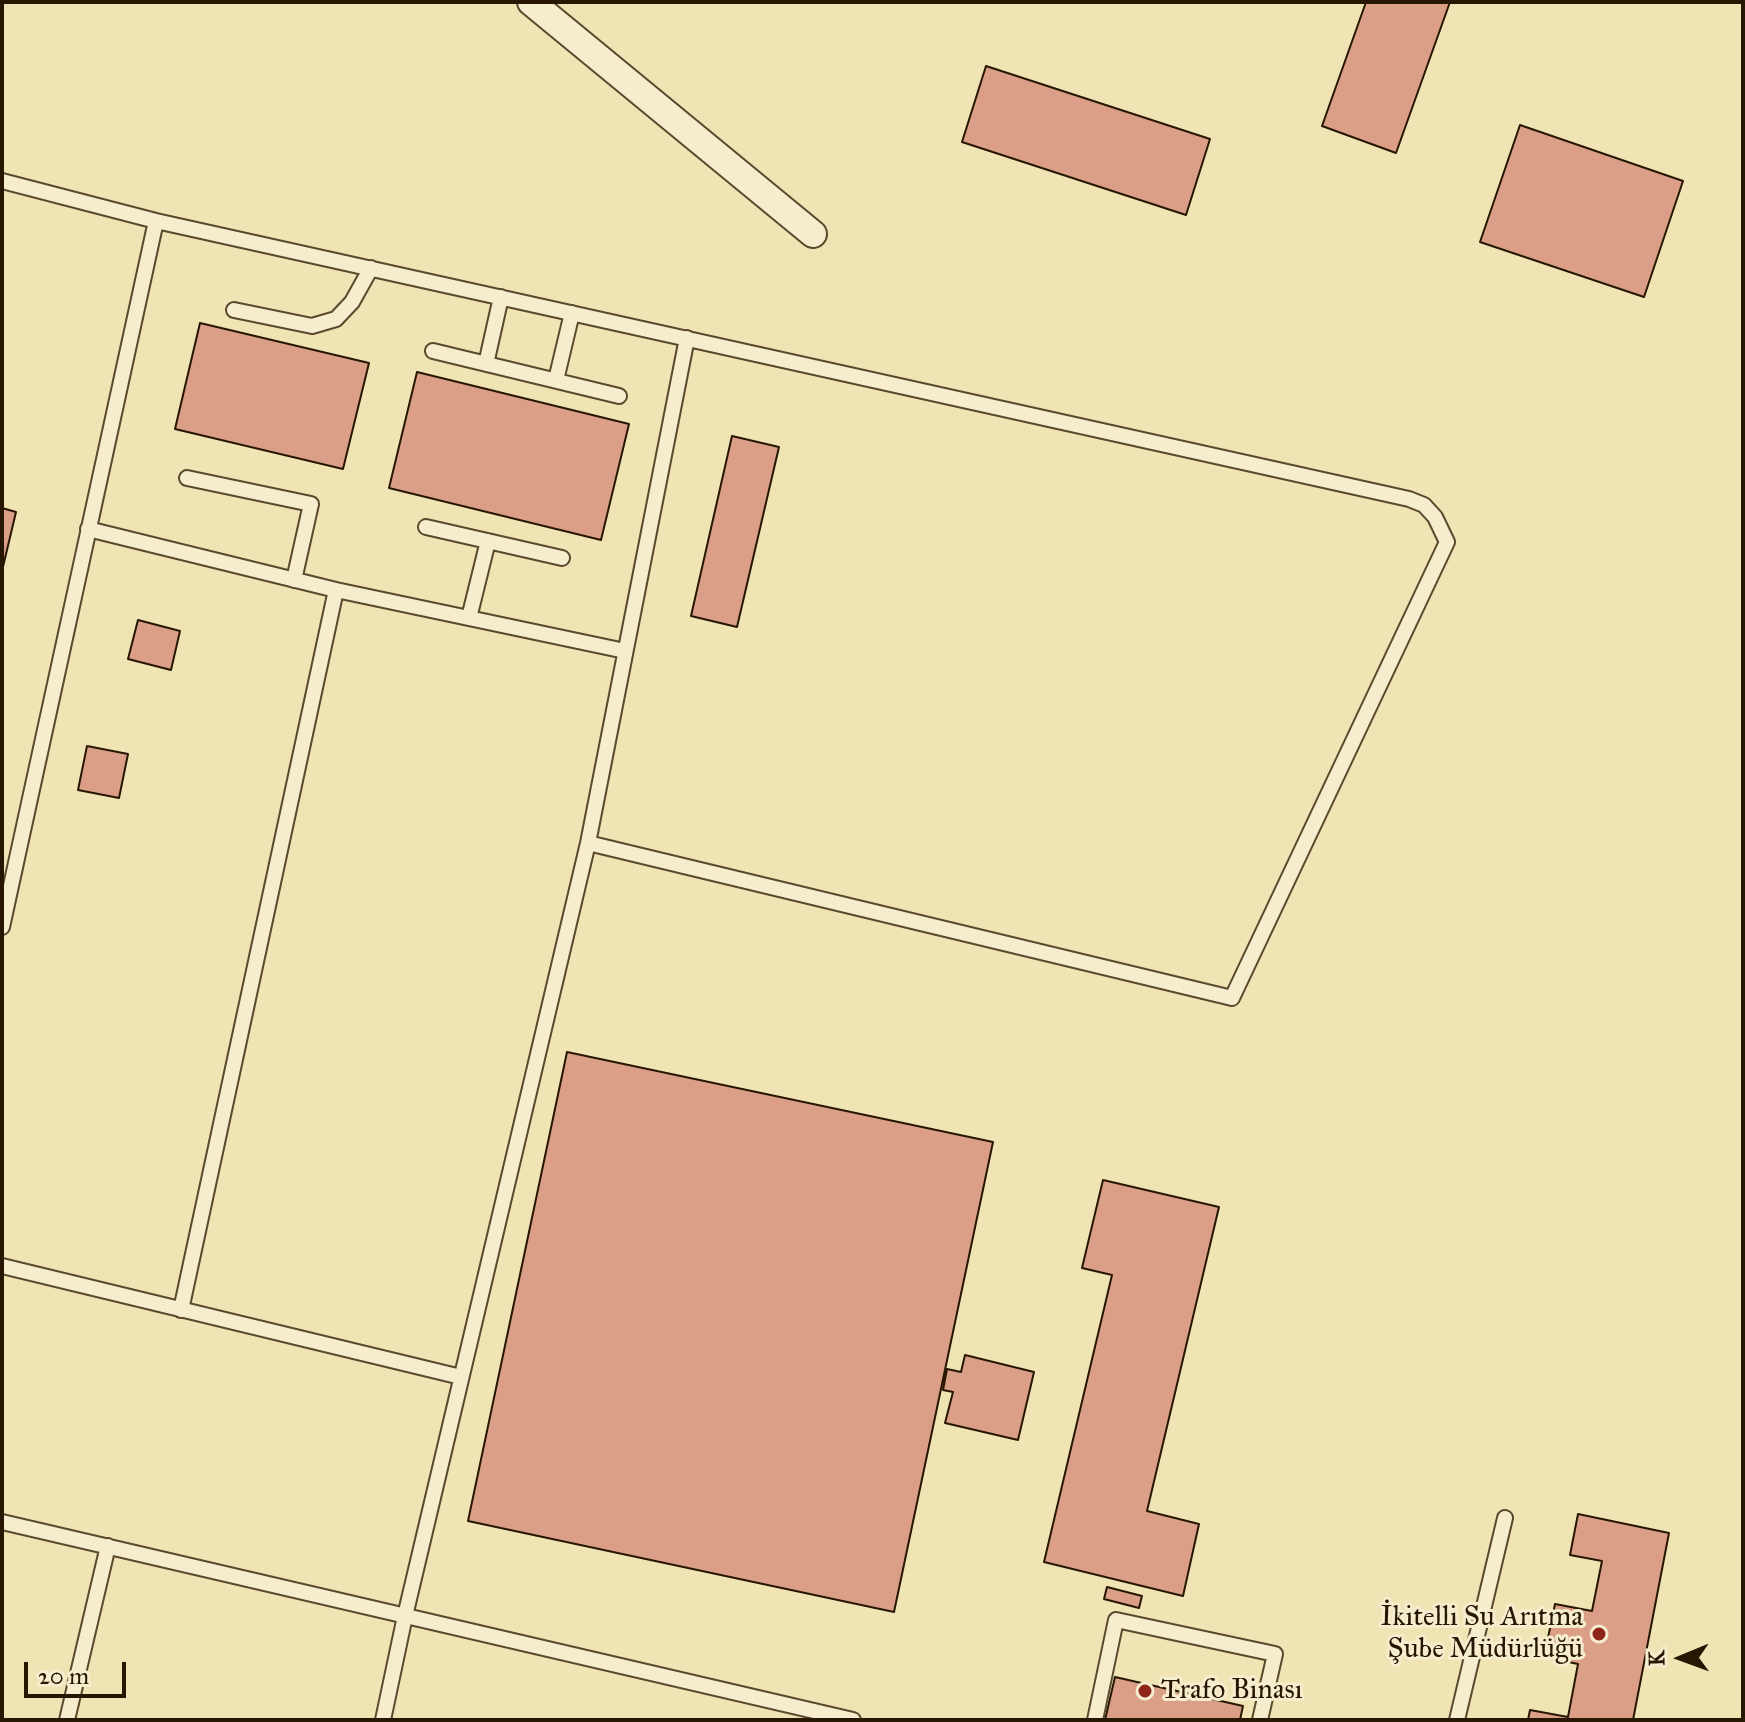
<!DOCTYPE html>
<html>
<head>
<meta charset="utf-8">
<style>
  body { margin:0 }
  #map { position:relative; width:1745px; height:1722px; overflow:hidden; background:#f0e3b4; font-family:"IM FELL Great Primer",serif }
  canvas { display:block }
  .frame { position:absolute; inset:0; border:4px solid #271702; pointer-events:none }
  .north { position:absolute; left:1641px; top:1618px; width:80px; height:80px; -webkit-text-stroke:6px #f5edce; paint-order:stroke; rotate:269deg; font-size:22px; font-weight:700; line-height:32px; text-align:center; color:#271702 }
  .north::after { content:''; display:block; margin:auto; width:28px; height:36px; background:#271702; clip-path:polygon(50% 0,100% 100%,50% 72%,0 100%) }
  .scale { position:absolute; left:24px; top:1662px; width:102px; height:36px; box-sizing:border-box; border:4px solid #271702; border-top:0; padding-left:10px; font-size:24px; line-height:28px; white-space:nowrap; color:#271702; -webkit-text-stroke:6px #f5edce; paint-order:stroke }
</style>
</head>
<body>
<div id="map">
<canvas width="1745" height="1722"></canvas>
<div class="frame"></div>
<div class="north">K</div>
<div class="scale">20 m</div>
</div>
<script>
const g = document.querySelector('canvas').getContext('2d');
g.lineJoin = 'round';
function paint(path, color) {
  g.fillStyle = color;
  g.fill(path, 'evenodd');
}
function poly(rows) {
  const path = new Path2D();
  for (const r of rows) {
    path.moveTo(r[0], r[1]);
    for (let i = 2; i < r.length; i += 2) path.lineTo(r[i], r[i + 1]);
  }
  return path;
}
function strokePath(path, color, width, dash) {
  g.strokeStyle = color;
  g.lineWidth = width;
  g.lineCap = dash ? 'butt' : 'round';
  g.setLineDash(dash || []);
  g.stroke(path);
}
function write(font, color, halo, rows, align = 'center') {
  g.font = font + ' "IM FELL Great Primer",serif';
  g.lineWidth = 6;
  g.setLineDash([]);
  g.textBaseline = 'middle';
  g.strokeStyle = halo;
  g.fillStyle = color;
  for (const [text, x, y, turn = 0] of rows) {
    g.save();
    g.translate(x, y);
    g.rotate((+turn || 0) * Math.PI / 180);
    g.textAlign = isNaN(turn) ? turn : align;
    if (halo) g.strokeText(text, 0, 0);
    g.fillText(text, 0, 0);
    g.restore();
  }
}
const building = poly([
  [1366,2,1450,2,1396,153,1322,126,1366,2],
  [986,66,1210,139,1186,215,962,142,986,66],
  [1520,125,1683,181,1644,297,1480,242,1520,125],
  [200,323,369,363,343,469,175,429,200,323],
  [417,372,629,424,601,540,389,488,417,372],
  [732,436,779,447,737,627,691,616,732,436],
  [2,508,16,512,2,571,2,508],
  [138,620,180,631,171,670,128,659,138,620],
  [87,746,128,754,119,798,78,790,87,746],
  [567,1052,993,1142,894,1612,468,1521,567,1052],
  [1103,1180,1219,1207,1147,1511,1199,1524,1183,1596,1044,1562,1112,1275,1082,1268,1103,1180],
  [965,1355,1034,1372,1018,1440,945,1423,953,1392,943,1390,947,1369,961,1372,965,1355],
  [1578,1514,1669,1533,1633,1720,1528,1720,1530,1710,1568,1717,1578,1664,1544,1657,1555,1604,1592,1611,1602,1561,1570,1555,1578,1514],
  [1107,1587,1142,1596,1139,1608,1104,1599,1107,1587],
  [1115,1677,1243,1706,1240,1720,1105,1720,1115,1677]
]);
const service = poly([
  [2,181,156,221,1409,499,1424,505,1435,517,1447,542,1232,998,588,843],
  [234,310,312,326,336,319,352,302,371,268],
  [433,351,619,396],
  [486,364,501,297],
  [556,380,572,313],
  [187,478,311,504,294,580],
  [426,527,562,558],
  [88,529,336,590],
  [469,618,488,541],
  [2,927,156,221],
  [2,1266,461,1377],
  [181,1310,336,590,625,651],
  [2,1522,853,1720],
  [67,1720,108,1546],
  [383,1720,405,1616,588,843,687,338],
  [1095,1720,1116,1620,1275,1654,1260,1720],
  [1457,1720,1505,1518]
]);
const minor = poly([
  [531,2,813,234]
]);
const markers = [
  [1599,1634,8,"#8f2418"],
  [1145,1691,8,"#8f2418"]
];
const poiNames = [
  ["İkitelli Su Arıtma",1583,1618],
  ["Şube Müdürlüğü",1583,1650],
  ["Trafo Binası",1161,1691,"left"]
];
paint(building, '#db9f88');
strokePath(building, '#271702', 2);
strokePath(service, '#594a2e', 18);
strokePath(minor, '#594a2e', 30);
strokePath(service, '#f5edce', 14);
strokePath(minor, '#f5edce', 26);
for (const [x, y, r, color] of markers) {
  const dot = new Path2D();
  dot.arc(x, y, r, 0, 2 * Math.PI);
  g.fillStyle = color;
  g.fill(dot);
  strokePath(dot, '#f5edce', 3);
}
write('28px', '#271702', '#f5edce', poiNames, 'right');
</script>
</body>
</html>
